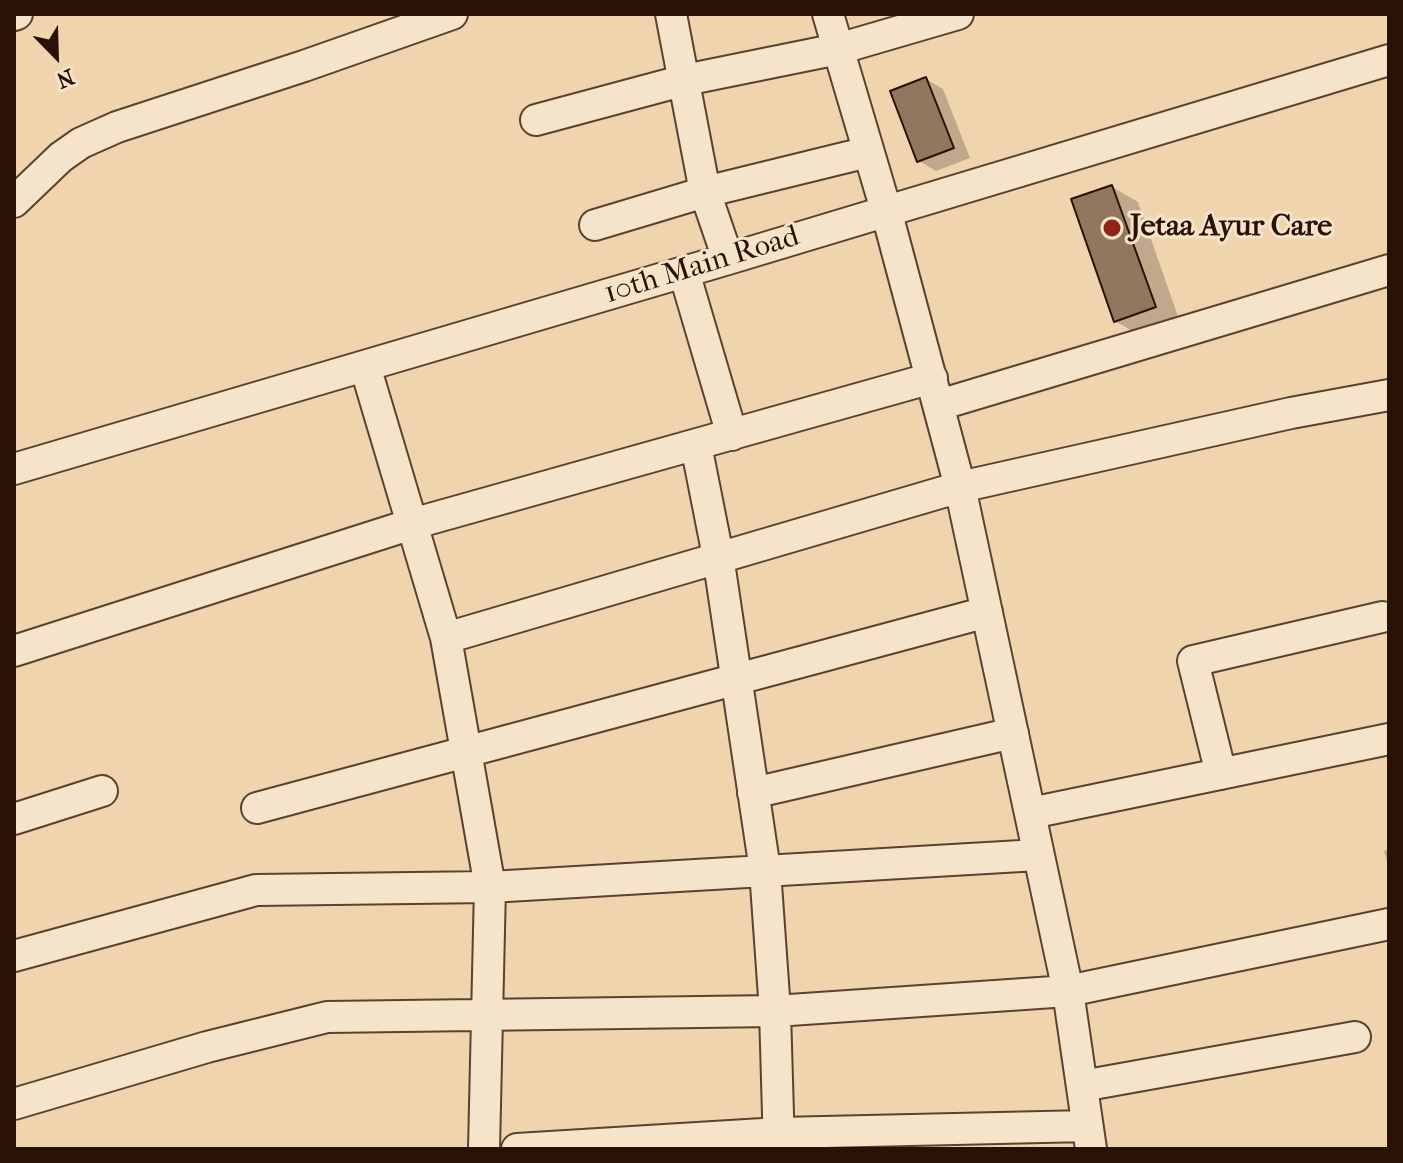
<!DOCTYPE html>
<html>
<head>
<meta charset="utf-8">
<style>
  body { margin:0 }
  #map { position:relative; width:1403px; height:1163px; overflow:hidden; background:#f0d4ae; font-family:"IM FELL French Canon",serif }
  canvas { display:block }
  .frame { position:absolute; inset:0; border:16px solid #271205; pointer-events:none }
  .north { position:absolute; left:16px; top:16px; width:80px; height:80px; -webkit-text-stroke:6px #f5e3ca; paint-order:stroke; rotate:157deg; font-size:22px; font-weight:700; line-height:32px; text-align:center; color:#271205 }
  .north::after { content:''; display:block; margin:auto; width:28px; height:36px; background:#271205; clip-path:polygon(50% 0,100% 100%,50% 72%,0 100%) }
</style>
</head>
<body>
<div id="map">
<canvas width="1403" height="1163"></canvas>
<div class="frame"></div>
<div class="north">N</div>
</div>
<script>
const g = document.querySelector('canvas').getContext('2d');
g.lineJoin = 'round';
function paint(path, color) {
  g.fillStyle = color;
  g.fill(path, 'evenodd');
}
function poly(rows) {
  const path = new Path2D();
  for (const r of rows) {
    path.moveTo(r[0], r[1]);
    for (let i = 2; i < r.length; i += 2) path.lineTo(r[i], r[i + 1]);
  }
  return path;
}
function strokePath(path, color, width, dash) {
  g.strokeStyle = color;
  g.lineWidth = width;
  g.lineCap = dash ? 'butt' : 'round';
  g.setLineDash(dash || []);
  g.stroke(path);
}
function write(font, color, halo, rows, align = 'center') {
  g.font = font + ' "IM FELL French Canon",serif';
  g.lineWidth = 6;
  g.setLineDash([]);
  g.textBaseline = 'middle';
  g.strokeStyle = halo;
  g.fillStyle = color;
  for (const [text, x, y, turn = 0] of rows) {
    g.save();
    g.translate(x, y);
    g.rotate((+turn || 0) * Math.PI / 180);
    g.textAlign = isNaN(turn) ? turn : align;
    if (halo) g.strokeText(text, 0, 0);
    g.fillText(text, 0, 0);
    g.restore();
  }
}
const shadow = poly([
  [926,79,943,89,970,158,936,171,919,161],
  [1112,187,1138,202,1180,322,1141,336,1115,321],
  [1389,849,1389,866,1384,851]
]);
const building = poly([
  [926,77,954,148,917,162,890,91,926,77],
  [1112,185,1156,307,1114,322,1071,199,1112,185]
]);
const minor = poly([
  [671,14,705,192,728,259],
  [828,14,886,210,960,487,1068,991,1091,1149],
  [14,15,17,14],
  [536,120,685,80,838,49,958,14],
  [14,202,61,157,81,143,117,127,304,66,452,14],
  [595,225,705,192,868,152],
  [684,272,732,435],
  [365,366,446,638,490,887,484,1149],
  [939,405,1389,270],
  [696,445,718,556,765,870,775,1011,779,1149],
  [14,469,728,259,1389,60],
  [446,638,960,487,1291,413,1389,395],
  [14,651,412,524,932,378],
  [1221,774,1193,661,1382,617],
  [753,793,1013,733],
  [257,808,987,612],
  [1031,813,1389,739],
  [14,819,102,791],
  [14,956,256,890,490,887,1038,855],
  [1082,1086,1355,1037],
  [14,1104,207,1047,327,1017,775,1011,1068,991,1389,924],
  [517,1149,779,1133,1087,1126]
]);
const markers = [
  [1112,228,10,"#8f2418"]
];
const poiNames = [
  ["Jetaa Ayur Care",1130,228]
];
const streetNames = [
  ["10th Main Road",702,266,-17]
];
paint(shadow, '#0003');
paint(building, '#90775d');
strokePath(building, '#271205', 2);
strokePath(minor, '#59422f', 34);
strokePath(minor, '#f5e3ca', 30);
for (const [x, y, r, color] of markers) {
  const dot = new Path2D();
  dot.arc(x, y, r, 0, 2 * Math.PI);
  g.fillStyle = color;
  g.fill(dot);
  strokePath(dot, '#f5e3ca', 3);
}
write('bold 30px', '#271205', '#f5e3ca', poiNames, 'left');
write('30px', '#271205', '#f5e3ca', streetNames);
</script>
</body>
</html>
